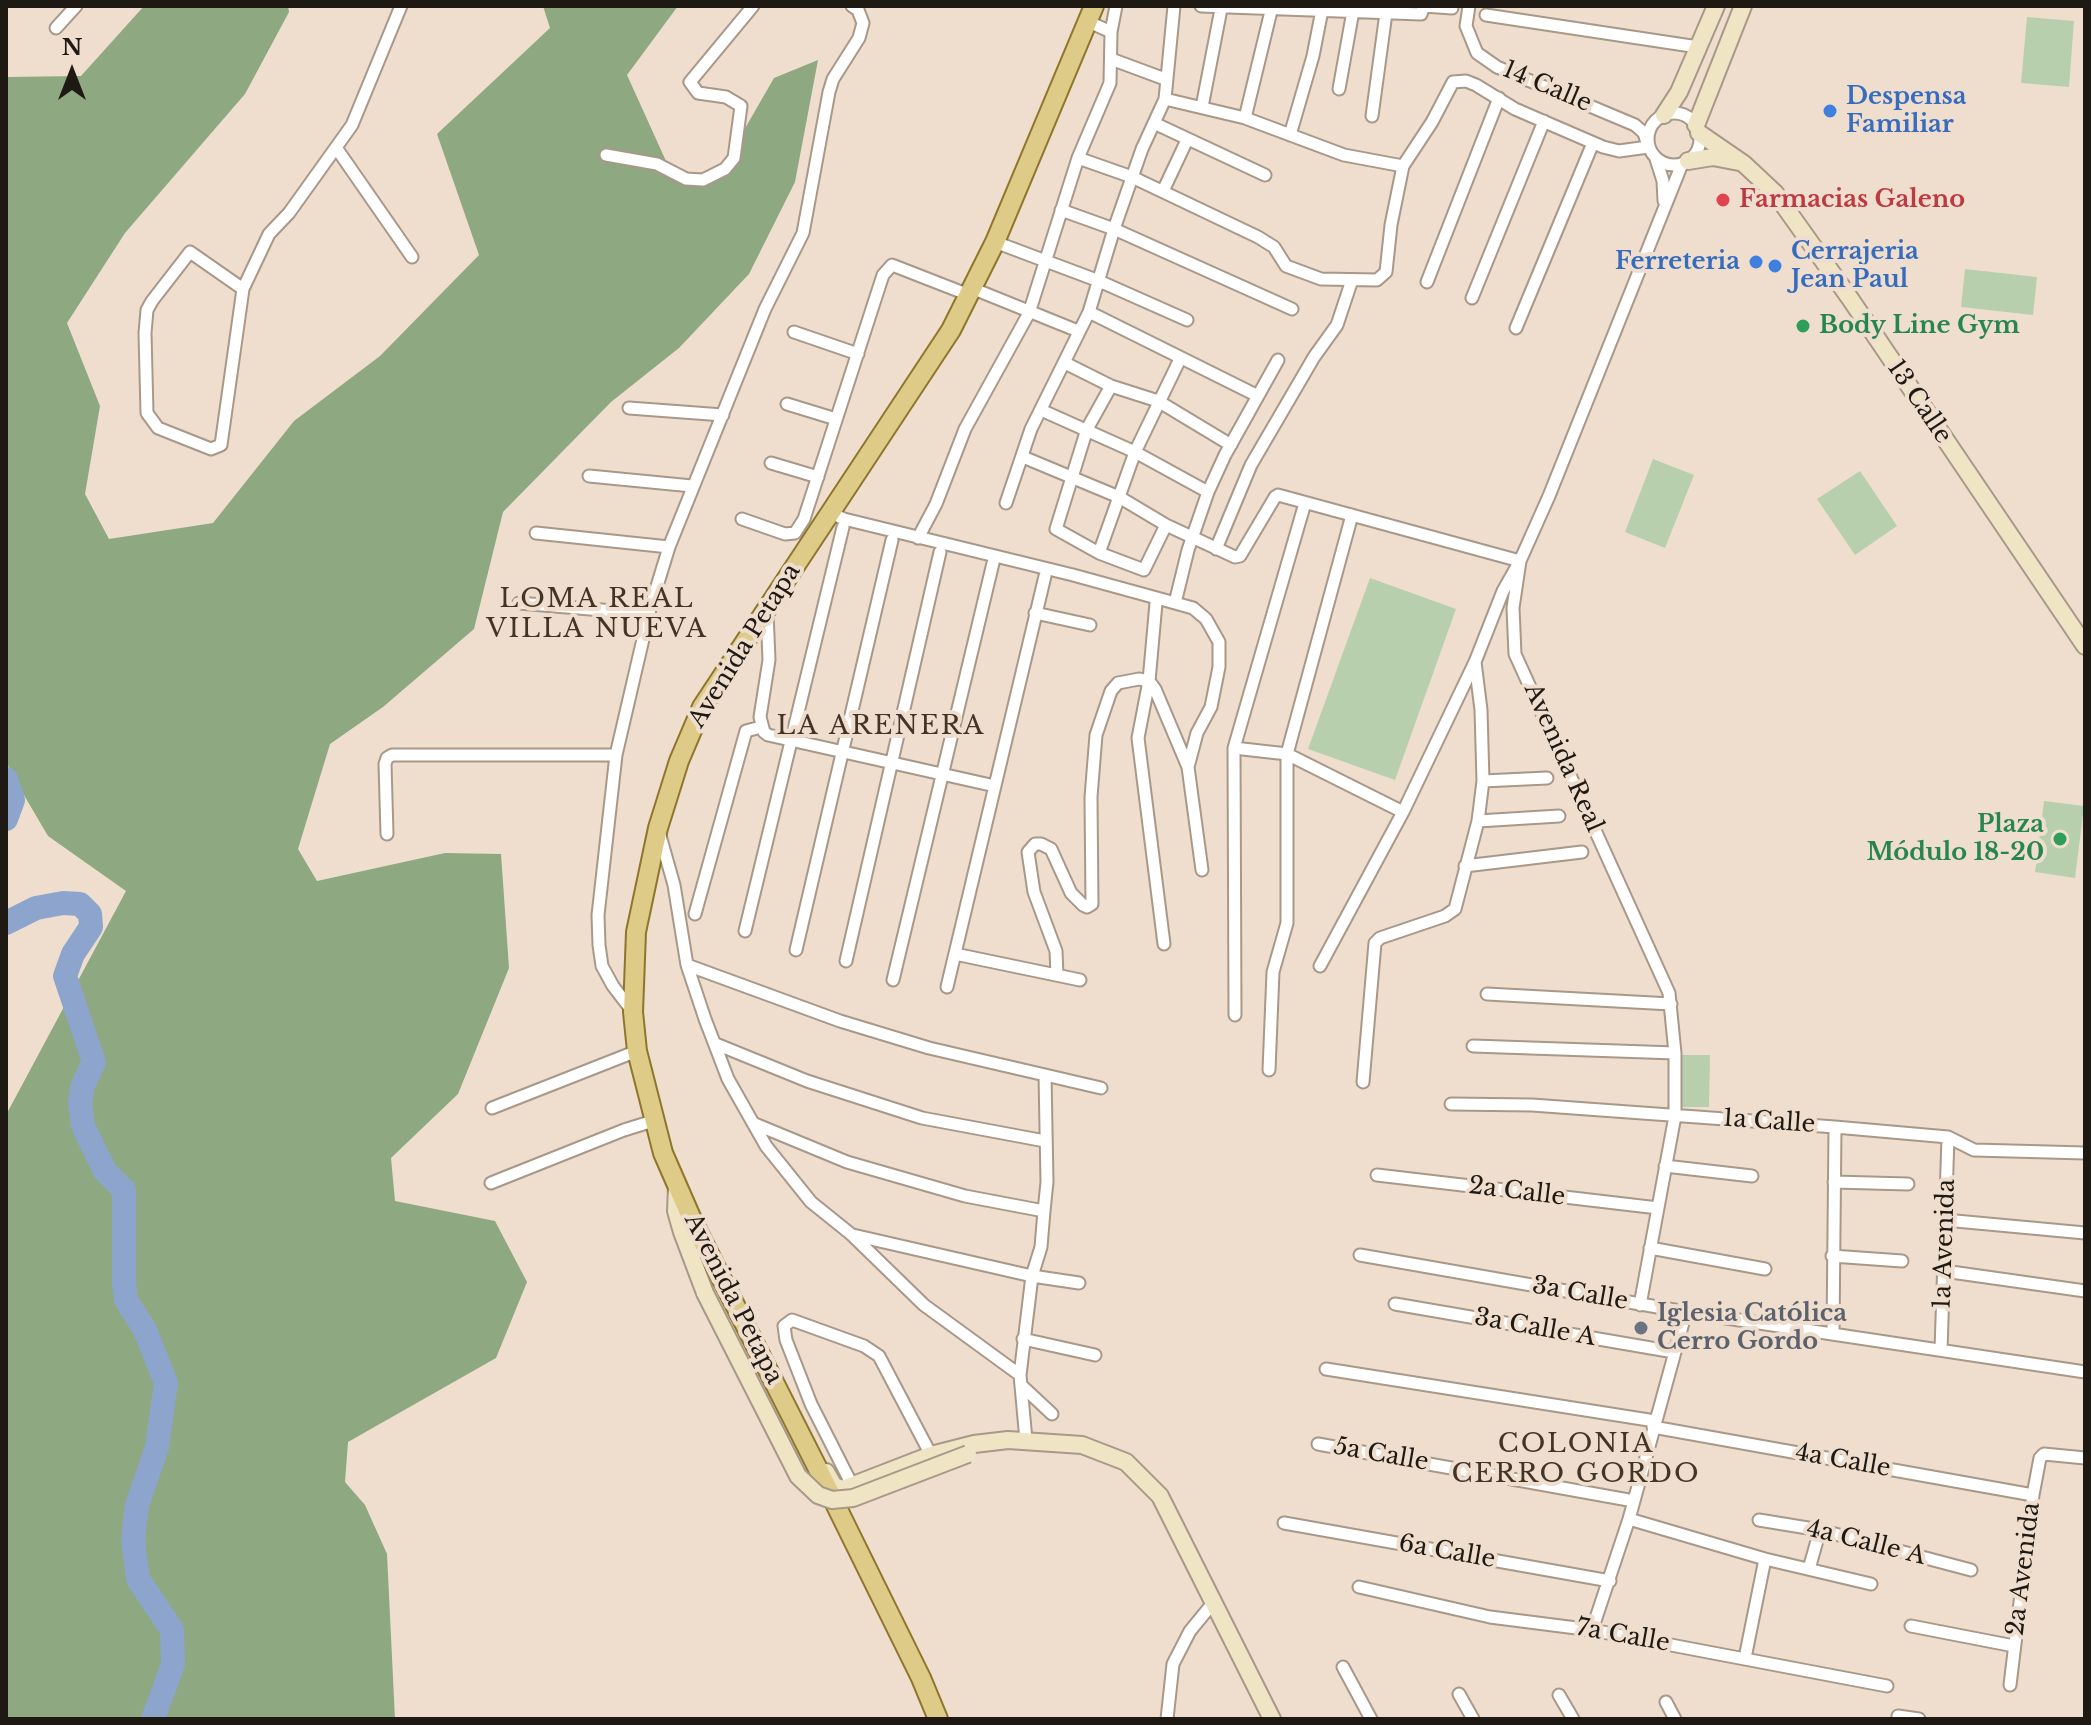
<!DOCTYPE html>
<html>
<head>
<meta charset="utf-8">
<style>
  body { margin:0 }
  #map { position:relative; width:2091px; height:1725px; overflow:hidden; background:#efdecd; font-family:"Libre Baskerville",serif }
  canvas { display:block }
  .frame { position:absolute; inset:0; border:8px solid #1e1913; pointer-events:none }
  .north { position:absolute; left:32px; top:32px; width:80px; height:80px; -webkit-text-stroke:6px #efdecd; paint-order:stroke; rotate:0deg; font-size:22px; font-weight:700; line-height:32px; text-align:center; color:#1e1913 }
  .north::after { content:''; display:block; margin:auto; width:28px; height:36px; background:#1e1913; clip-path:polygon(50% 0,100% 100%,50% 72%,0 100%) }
</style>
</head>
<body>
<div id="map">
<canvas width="2091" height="1725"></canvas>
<div class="frame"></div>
<div class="north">N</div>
</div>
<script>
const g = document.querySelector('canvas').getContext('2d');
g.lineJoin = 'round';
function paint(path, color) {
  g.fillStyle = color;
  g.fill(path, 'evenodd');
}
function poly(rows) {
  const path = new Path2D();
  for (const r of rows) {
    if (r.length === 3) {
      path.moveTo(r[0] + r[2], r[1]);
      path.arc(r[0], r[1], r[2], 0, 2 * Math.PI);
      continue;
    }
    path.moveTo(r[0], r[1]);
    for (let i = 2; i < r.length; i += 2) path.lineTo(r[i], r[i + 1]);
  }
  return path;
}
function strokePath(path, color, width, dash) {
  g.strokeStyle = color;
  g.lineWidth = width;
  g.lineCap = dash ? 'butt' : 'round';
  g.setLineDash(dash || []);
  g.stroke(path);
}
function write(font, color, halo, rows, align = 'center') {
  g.font = font + ' "Libre Baskerville",serif';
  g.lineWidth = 8;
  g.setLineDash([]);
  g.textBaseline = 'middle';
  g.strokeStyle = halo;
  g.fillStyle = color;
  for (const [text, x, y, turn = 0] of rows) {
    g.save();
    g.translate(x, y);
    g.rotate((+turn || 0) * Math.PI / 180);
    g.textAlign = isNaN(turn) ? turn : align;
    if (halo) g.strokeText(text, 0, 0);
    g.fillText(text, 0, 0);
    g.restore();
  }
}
const green = poly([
  [2027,17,2074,21,2069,87,2021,83],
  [1965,269,2037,277,2033,315,1961,307],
  [1653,459,1694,475,1665,548,1625,532],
  [1860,471,1897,526,1855,555,1817,499],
  [1370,578,1456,609,1395,780,1308,749],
  [2044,801,2084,806,2075,878,2035,872],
  [1681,1055,1710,1055,1709,1107,1680,1107]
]);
const forest = poly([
  [144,6,288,6,289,12,245,94,125,233,67,323,100,406,85,494,109,539,213,523,294,421,380,356,479,255,437,134,550,28,543,6,678,6,627,75,671,172,717,177,774,78,818,60,795,182,749,274,679,348,611,402,503,512,474,629,383,707,330,744,298,849,317,881,445,853,501,854,509,968,458,1094,391,1158,395,1201,495,1221,527,1282,496,1358,348,1442,345,1482,365,1505,387,1554,395,1719,6,1719,6,1115,126,891,48,836,11,773,6,760,6,77,81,76]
]);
const river = poly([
  [6,779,13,800,6,819],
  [6,923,36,908,63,903,80,904,90,914,91,927,73,954,65,976,94,1062,83,1085,80,1102,83,1126,105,1171,124,1190,124,1283,126,1300,145,1330,166,1383,157,1447,137,1505,133,1540,138,1579,172,1630,173,1664,153,1719]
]);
const street = poly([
  [1201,6,1421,14,1424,6],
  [1424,6,1452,8],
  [1469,6,1466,26,1477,53,1497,67,1635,125,1644,133,1647,143],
  [1486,15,1698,47],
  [1089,22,1111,32],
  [56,28,76,6],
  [1111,59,1165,79],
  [1339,89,1353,11],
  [1165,99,1245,118,1344,155,1403,166],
  [1202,107,1221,9],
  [1674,139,26],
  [1372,116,1386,13],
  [1245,118,1272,7],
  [1156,124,1265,175],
  [1290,135,1313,56,1322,10],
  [337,149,412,257],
  [606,155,657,164,686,179,703,180,725,169,734,158,741,106,726,97,698,93,690,82,753,6],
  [1078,158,1132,177,1258,237,1274,247,1286,266,1321,279,1377,280,1386,272,1391,225,1403,166,1432,122,1453,82,1466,81,1476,85,1515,109,1603,147,1619,151,1648,147],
  [1656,159,1663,181,1664,201],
  [1163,191,1187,140],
  [1061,210,1114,229,1292,309],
  [995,242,1099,281,1187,320],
  [1427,282,1499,98],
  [243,289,190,252,152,301,147,310,145,333,147,413,158,428,211,449,221,445,243,289,269,234,289,213,352,125,401,6],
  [974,289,1078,331],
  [1472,298,1544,121],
  [1089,312,1258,396],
  [1516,328,1593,143],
  [794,332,858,354],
  [1065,363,1111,386,1158,401,1231,445],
  [1111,386,1087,429,1056,529,1099,553,1144,570,1166,525],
  [787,404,836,419],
  [629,408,723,415],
  [1041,410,1135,452,1208,492],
  [1023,457,1119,497,1166,525,1235,557,1240,556,1275,497,1278,495,1520,561,1503,591,1475,662,1403,812,1320,966],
  [771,463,818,477],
  [589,476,692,486],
  [1006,503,1031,429,1089,312,1114,229,1142,149,1165,99,1174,6],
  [831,513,844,519,1073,575,1175,603,1193,608,1206,619,1219,642,1219,667,1211,707,1197,733,1188,767,1202,870],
  [742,519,785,534,795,533,804,519,883,275,892,265,969,295],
  [536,533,669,547],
  [918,538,936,504,965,429,1029,313,1078,158,1110,83,1111,32,1116,6],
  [1216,549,1251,465,1314,357,1337,325,1352,280],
  [1099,553,1135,452,1180,359],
  [519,603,649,614],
  [1156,603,1149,681,1138,738,1164,944],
  [1175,603,1188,550,1208,492,1225,455,1278,360],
  [767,612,769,660,760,717,764,732,768,735,995,786],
  [1035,613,1090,625],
  [1234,748,1287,754,1403,812],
  [1483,781,1547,778],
  [1478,821,1559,816],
  [659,832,674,885,687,965,705,1019,728,1079,766,1146,811,1202,852,1235,924,1305,1020,1375],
  [387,834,385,764,387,758,392,755,616,755],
  [1465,866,1582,852],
  [695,914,746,731,761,727],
  [745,931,843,527],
  [796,950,892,540],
  [955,954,1080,980],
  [846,961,940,552],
  [687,965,840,1021,929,1048,1101,1088],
  [1057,975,1056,951,1034,892,1028,852,1035,844,1041,844,1051,849,1071,893,1083,905,1087,907,1092,904,1091,797,1096,735,1111,691,1118,683,1139,679,1149,681,1155,689,1188,767],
  [893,980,993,563],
  [947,987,1045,576],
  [1487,994,1671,1004],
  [633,1012,613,986,602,966,599,945,598,915,616,755,650,609,669,547,765,309,803,233,829,92,833,79,859,38,863,23,858,10,852,6],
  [1235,1015,1234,748,1305,503],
  [716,1044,807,1081,922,1118,1045,1141],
  [1473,1046,1675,1053],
  [1269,1070,1273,972,1287,923,1287,754,1352,515],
  [1363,1082,1375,943,1380,938,1445,916,1455,909,1478,821,1483,781,1481,710,1475,662],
  [1451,1104,1532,1105,1835,1127,1948,1137,1974,1150,2085,1153],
  [492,1108,637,1051],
  [755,1124,847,1162,965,1196,1044,1211],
  [1665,1166,1752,1176],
  [1377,1175,1658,1208],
  [1834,1182,1908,1184],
  [491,1183,624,1130,653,1121],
  [1945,1220,2085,1233],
  [853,1235,1032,1276,1079,1283],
  [1650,1248,1765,1269],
  [1360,1255,1686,1312,2085,1372],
  [1832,1256,1902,1261],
  [1944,1271,2085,1291],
  [1395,1304,1674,1352],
  [1640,1305,1675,1116,1675,1053,1669,993,1515,654,1513,608,1520,561,1549,496,1682,164],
  [1833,1334,1835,1127],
  [1023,1339,1095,1355],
  [1941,1350,1948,1137],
  [1326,1369,1655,1421],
  [1021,1385,1052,1414],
  [1653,1427,2033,1495],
  [1026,1440,1020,1375,1032,1276,1041,1247,1044,1211,1047,1182,1045,1075],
  [1318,1444,1634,1501],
  [852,1485,811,1404,786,1340,784,1326,792,1320,864,1346,879,1356,931,1455],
  [1629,1519,1765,1559,1871,1584],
  [1759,1520,1820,1530,1971,1570],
  [1284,1523,1610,1581],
  [1809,1569,1820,1530],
  [1359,1587,1490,1617,1592,1630,1887,1686],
  [1911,1626,2014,1646],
  [1592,1630,1629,1519,1686,1312],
  [1745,1658,1765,1559],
  [1343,1667,1371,1719],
  [2010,1685,2033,1495,2040,1458,2044,1454,2085,1458],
  [1459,1694,1473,1719],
  [1559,1695,1573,1719],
  [1666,1702,1675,1719],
  [1898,1716,1919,1719],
  [1167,1719,1173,1664,1190,1631,1213,1603]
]);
const secondary = poly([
  [1664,115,1679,92,1716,6],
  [1696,125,1743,6],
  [1699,133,1744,164,1775,193,1849,297,2085,646],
  [1688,161,1713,157,1739,162],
  [677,1187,676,1211,682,1232,705,1293],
  [826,1472,834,1486,843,1489,931,1455,974,1444,1008,1440,1082,1445,1126,1462,1160,1496,1272,1719]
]);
const primary = poly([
  [938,1719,921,1678,816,1465,694,1224,663,1153,637,1051,633,1012,636,932,658,828,679,761,702,707,951,330,995,242,1094,6]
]);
const secondaryBridge = poly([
  [705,1293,798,1476,818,1495,832,1500,853,1498,968,1454]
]);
const markers = [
  [1830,111,8,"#3f7fe0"],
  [1723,200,8,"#e0444e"],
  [1756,262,8,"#3f7fe0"],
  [1775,266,8,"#3f7fe0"],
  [1803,326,8,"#2e9e5b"],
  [2060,839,8,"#2e9e5b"],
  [1641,1328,8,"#6b7280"]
];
const streetNames = [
  ["14 Calle",1547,87,23],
  ["13 Calle",1919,402,56],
  ["Avenida Petapa",745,646,-58],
  ["Avenida Real",1563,758,66],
  ["1a Calle",1769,1122,4],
  ["2a Calle",1517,1192,7],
  ["1a Avenida",1945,1244,-88],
  ["3a Calle",1580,1294,10],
  ["Avenida Petapa",733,1299,63],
  ["3a Calle A",1535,1328,10],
  ["5a Calle",1381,1455,10],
  ["4a Calle",1843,1461,10],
  ["4a Calle A",1866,1543,14],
  ["6a Calle",1447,1552,10],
  ["2a Avenida",2024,1569,-83],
  ["7a Calle",1623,1636,10]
];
const shopNames = [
  ["Despensa",1846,97],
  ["Familiar",1846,125],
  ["Cerrajeria",1791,252],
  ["Jean Paul",1791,280],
  ["Ferreteria",1740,262,"right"]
];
const healthNames = [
  ["Farmacias Galeno",1739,200]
];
const leisureNames = [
  ["Body Line Gym",1819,326],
  ["Plaza",2044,825,"right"],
  ["Módulo 18-20",2044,853,"right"]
];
const worshipNames = [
  ["Iglesia Católica",1657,1314],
  ["Cerro Gordo",1657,1342]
];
const neighbourhoodNames = [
  ["LOMA REAL",597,600],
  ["VILLA NUEVA",597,630],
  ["LA ARENERA",881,727],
  ["COLONIA",1576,1445],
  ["CERRO GORDO",1576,1475]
];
paint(green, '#b8cfae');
paint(forest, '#8ea881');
strokePath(river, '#8da5cc', 24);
strokePath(street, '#a89889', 15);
strokePath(secondary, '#a89889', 20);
strokePath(primary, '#8d762c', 22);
strokePath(street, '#fff', 11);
strokePath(secondary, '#efe5c4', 16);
strokePath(primary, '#dfcb88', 18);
strokePath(secondaryBridge, '#a89889', 20, []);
strokePath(secondaryBridge, '#efe5c4', 16);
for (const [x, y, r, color] of markers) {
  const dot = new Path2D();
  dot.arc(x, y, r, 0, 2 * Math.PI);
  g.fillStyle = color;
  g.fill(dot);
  strokePath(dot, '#efdecd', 3);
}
write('24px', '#1e1913', '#efdecd', streetNames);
write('bold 24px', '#366cbe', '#efdecd', shopNames, 'left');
write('bold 24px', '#be3a42', '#efdecd', healthNames, 'left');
write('bold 24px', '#27864d', '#efdecd', leisureNames, 'left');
write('bold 24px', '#5b616d', '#efdecd', worshipNames, 'left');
g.letterSpacing = '2px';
write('26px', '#423528', '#efdecd', neighbourhoodNames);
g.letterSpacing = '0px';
</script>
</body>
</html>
